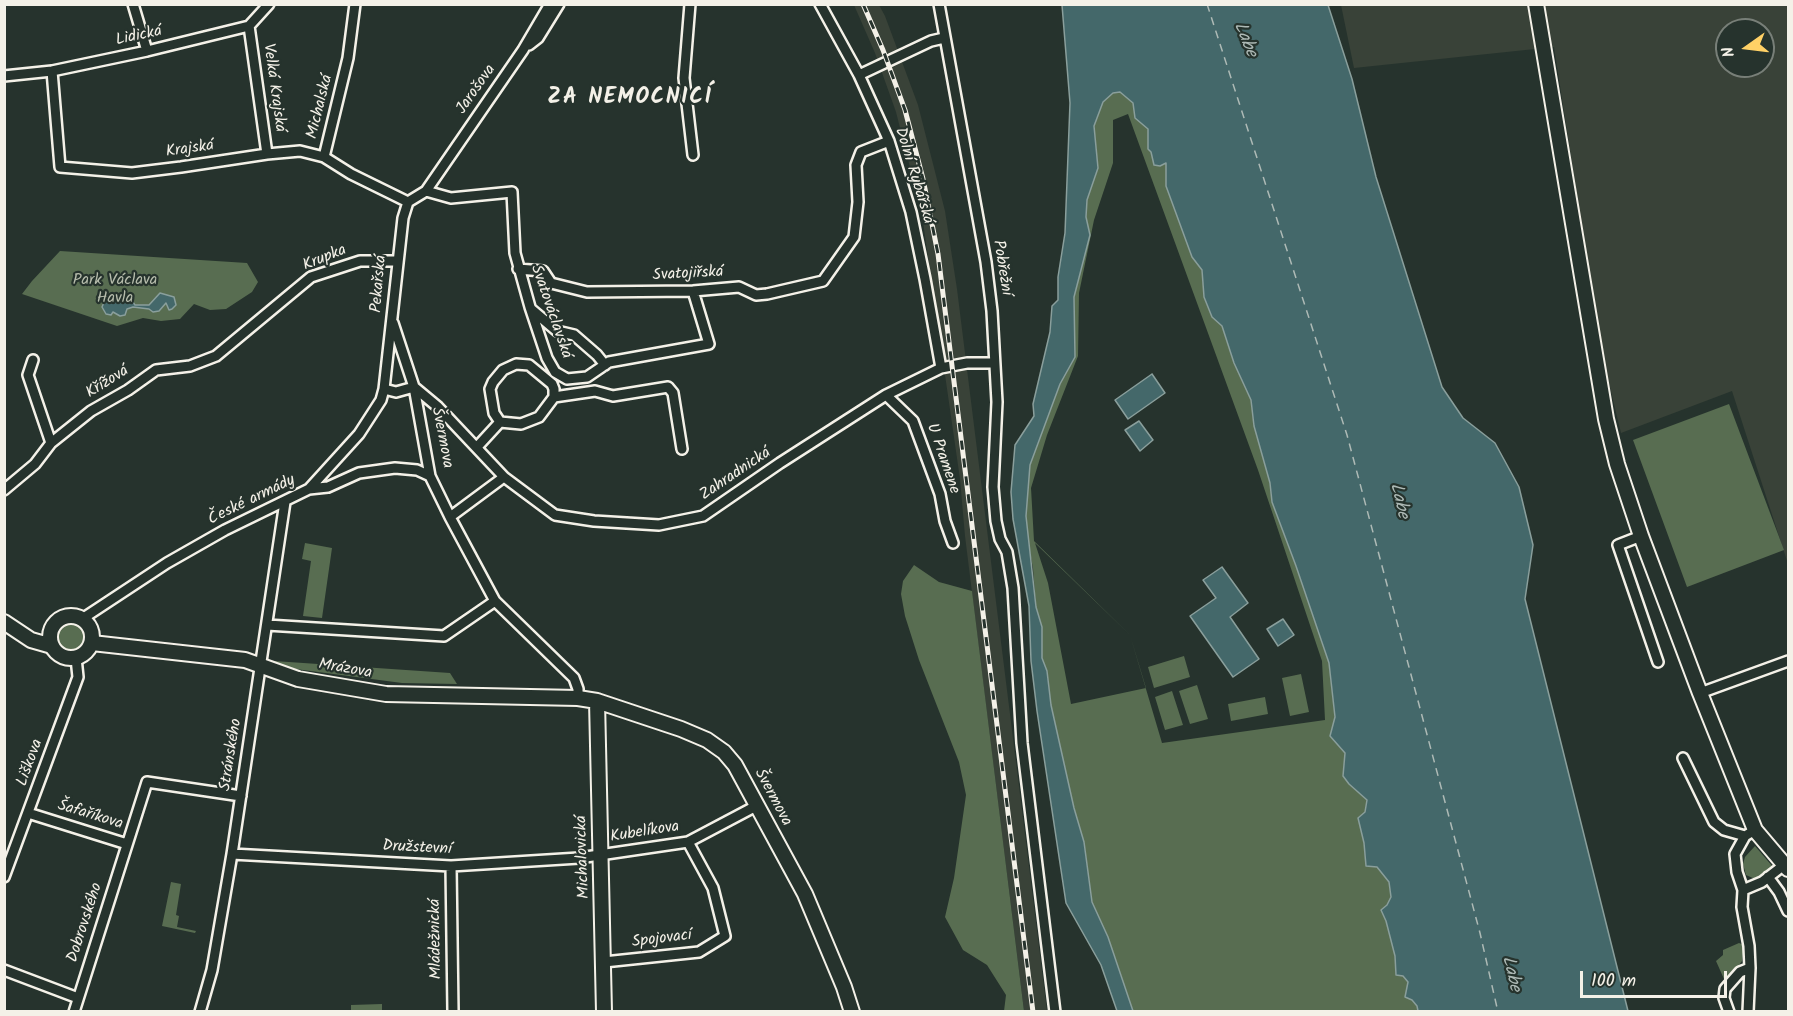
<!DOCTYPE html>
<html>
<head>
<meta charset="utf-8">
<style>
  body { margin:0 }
  #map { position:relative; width:1793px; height:1016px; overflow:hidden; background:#26332d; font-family:Kalam,sans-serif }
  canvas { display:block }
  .frame { position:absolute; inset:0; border:6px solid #f4f1e8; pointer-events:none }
  .north { position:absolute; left:1715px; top:18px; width:60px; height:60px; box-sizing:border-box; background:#26332d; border:2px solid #787f78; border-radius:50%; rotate:256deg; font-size:16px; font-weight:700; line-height:24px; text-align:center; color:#f4f1e8 }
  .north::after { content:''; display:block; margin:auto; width:21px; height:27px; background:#ffd166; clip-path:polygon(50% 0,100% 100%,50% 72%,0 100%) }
  .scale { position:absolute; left:1580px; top:971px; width:147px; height:27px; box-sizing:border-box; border:3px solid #f4f1e8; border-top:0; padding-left:8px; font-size:18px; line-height:21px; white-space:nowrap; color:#f4f1e8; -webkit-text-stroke:4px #26332d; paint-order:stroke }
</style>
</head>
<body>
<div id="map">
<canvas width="1793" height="1016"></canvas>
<div class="frame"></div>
<div class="north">N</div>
<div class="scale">100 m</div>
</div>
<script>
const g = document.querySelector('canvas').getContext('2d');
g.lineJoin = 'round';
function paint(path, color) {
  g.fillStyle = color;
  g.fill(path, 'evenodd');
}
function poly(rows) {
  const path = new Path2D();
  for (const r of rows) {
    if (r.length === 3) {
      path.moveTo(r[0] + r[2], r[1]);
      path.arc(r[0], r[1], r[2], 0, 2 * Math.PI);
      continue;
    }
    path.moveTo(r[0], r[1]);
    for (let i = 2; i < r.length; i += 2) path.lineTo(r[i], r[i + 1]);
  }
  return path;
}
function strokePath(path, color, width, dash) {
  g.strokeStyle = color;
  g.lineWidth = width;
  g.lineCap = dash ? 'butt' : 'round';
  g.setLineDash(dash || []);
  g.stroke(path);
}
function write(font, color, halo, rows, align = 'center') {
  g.font = font + ' Kalam,sans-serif';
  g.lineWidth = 4.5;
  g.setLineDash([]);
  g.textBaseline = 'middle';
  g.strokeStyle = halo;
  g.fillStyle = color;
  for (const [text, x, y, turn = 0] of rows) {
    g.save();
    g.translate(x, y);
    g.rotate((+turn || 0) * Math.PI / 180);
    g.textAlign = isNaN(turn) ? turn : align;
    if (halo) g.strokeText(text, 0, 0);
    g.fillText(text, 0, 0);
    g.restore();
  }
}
const built = poly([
  [854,5,879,5,885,16,918,105,945,211,957,289,1047,1011,1024,1011,965,536,960,479,922,215,896,112,875,53],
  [1341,5,1788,5,1788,564,1732,391,1621,433,1601,350,1554,47,1354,68],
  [1727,30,1763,30,1763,66,1727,66]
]);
const green = poly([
  [1120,92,1133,103,1148,129,1154,165,1166,162,1166,186,1192,256,1202,270,1204,297,1212,317,1222,326,1234,363,1251,400,1254,426,1270,483,1272,502,1296,566,1329,663,1335,718,1330,736,1345,753,1343,776,1349,784,1367,800,1365,812,1358,818,1364,843,1366,866,1377,866,1389,882,1391,897,1387,905,1381,910,1386,921,1395,956,1396,975,1403,976,1408,982,1412,1000,1417,1006,1418,1011,1133,1011,1108,937,1092,902,1084,842,1074,808,1051,705,1047,671,1042,658,1042,627,1036,607,1033,568,1026,533,1026,495,1030,465,1060,384,1075,357,1074,297,1090,235,1086,217,1087,200,1098,168,1094,126,1103,102,1113,93],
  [1128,114,1258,470,1322,661,1325,720,1162,743,1130,635,1034,541,1031,488,1047,435,1078,356,1079,293,1094,220,1113,163,1113,120],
  [1035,543,1130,635,1146,688,1071,704,1048,583],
  [60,251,247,263,258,282,252,292,226,309,210,310,194,304,180,319,161,321,143,318,117,326,22,294,32,281],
  [1729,404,1784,550,1687,587,1633,440],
  [305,543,332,548,322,618,303,616,311,561,302,559],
  [914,565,939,582,972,591,1024,1011,1004,1011,1006,995,987,965,963,950,945,917,954,878,966,795,959,762,919,660,905,616,901,594,903,581],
  [71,638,14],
  [1184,656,1190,677,1154,688,1148,667],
  [274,661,450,673,457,684,402,683,280,667],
  [1301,674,1309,712,1290,716,1282,678],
  [1197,685,1208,719,1190,724,1179,691],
  [1172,691,1183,725,1165,730,1155,697],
  [1265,697,1268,714,1231,721,1228,704],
  [1755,846,1773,867,1755,879,1746,875,1743,864,1745,857],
  [171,882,181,884,176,915,179,916,177,927,196,931,195,933,162,926],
  [1739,943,1744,945,1742,961,1733,973,1724,979,1716,961,1723,955,1723,950],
  [382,1004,382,1011,351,1011,351,1005]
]);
const water = poly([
  [1062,5,1328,5,1352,79,1376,177,1442,387,1463,418,1495,443,1519,487,1533,545,1525,599,1628,1011,1418,1011,1417,1006,1412,1000,1405,997,1408,982,1403,976,1396,975,1395,956,1386,921,1381,910,1387,905,1391,897,1389,882,1377,867,1366,866,1364,843,1358,818,1365,812,1367,800,1349,784,1343,776,1345,753,1330,736,1335,717,1329,663,1296,566,1272,502,1270,483,1254,426,1251,400,1234,363,1222,326,1212,317,1204,297,1202,270,1192,257,1166,186,1166,163,1160,166,1154,165,1151,152,1148,149,1148,129,1135,118,1133,103,1120,92,1113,93,1103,102,1094,126,1098,168,1087,200,1086,217,1090,235,1074,297,1075,357,1060,384,1030,465,1026,516,1036,607,1042,627,1042,658,1047,671,1051,705,1074,808,1084,842,1092,902,1108,937,1133,1011,1117,1011,1101,965,1066,903,1037,711,1031,661,1029,606,1013,519,1011,492,1015,445,1034,416,1033,404,1050,332,1052,306,1058,300,1058,277,1065,233,1070,103,1062,5],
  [160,293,174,297,176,305,172,309,169,310,166,303,159,311,153,312,149,309,133,307,127,309,125,315,120,316,113,312,111,315,106,314,102,307,105,300,122,295,130,298,135,305,149,305,160,293],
  [1152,374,1165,393,1128,419,1115,400,1152,374],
  [1139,421,1153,440,1140,451,1125,430,1139,421],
  [1222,567,1248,603,1230,617,1259,659,1233,677,1190,616,1216,598,1203,580,1222,567],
  [1283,619,1294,635,1278,646,1267,629,1283,619]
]);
const ferry = poly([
  [1207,4,1347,435,1480,933,1498,1012]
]);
const street = poly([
  [133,4,147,51],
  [690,4,684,78,693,155],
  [820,4,859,75,889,141,911,212,925,279,941,368],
  [939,4,986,262,992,311,997,402,993,487,996,521,1000,539,1007,552,1013,588,1022,743,1055,1012],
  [249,26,267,154],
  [529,45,538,38,559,4],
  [52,71,60,167,132,173,181,167,267,154,300,151,324,157,351,174,408,202],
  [859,75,931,41,944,38],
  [4,76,52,71,147,51,249,26,269,4],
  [324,157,348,58,355,4],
  [426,191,451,198,512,192,515,253,530,307,547,358,555,372,567,379,587,377,609,362,709,344,693,291],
  [518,269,543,271,551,283,587,292,693,291,739,287,756,295,767,294,823,281,854,237,858,202,856,165,861,152,889,141],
  [531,309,557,331,574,335,597,355,605,365],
  [393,323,414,387,430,476,450,517,495,601,574,678,578,689,578,698],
  [33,360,28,375,51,443],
  [414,387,438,407,504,477,555,515,594,521,659,525,703,516,780,463,886,395,941,368,967,363,994,363],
  [384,389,396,392,414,387],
  [886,395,913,421,940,494,945,521,953,543],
  [554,397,595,391,613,396,668,387,673,393,682,449],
  [477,447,500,422,521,424,539,417,554,397,554,389,552,384,529,365,516,364,503,370,493,382,490,389,494,413,500,422],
  [309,489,328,487,359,473,395,468,417,470,430,476],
  [4,490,35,464,51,443,91,411,128,390,156,370,190,366,216,356,311,277,360,261,397,261],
  [450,517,504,477],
  [1641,536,1618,545,1658,662],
  [82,619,167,563,225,530,309,489,359,434,381,400,384,389,403,218,408,202,426,191,523,50,550,4],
  [267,625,444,636,495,601],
  [1700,693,1788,661],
  [1683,758,1714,822,1724,830,1745,836],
  [28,813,127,844],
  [232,854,451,866,579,858,688,842,758,805],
  [451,866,453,1012],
  [4,877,78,677,76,658],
  [1768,877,1779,892,1788,911],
  [1743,890,1737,872,1735,854,1745,836,1750,833],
  [604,962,699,952,725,936,713,888,688,842],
  [4,970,78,998],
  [74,1012,147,782,241,796],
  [200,1012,212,970,232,854,285,502],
  [1729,1012,1724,998,1725,989,1740,972,1750,968],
  [1748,1012,1750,968,1749,946,1742,907,1743,890,1762,882,1784,865]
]);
const secondary = poly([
  [1536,4,1606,419,1617,464,1641,536,1700,693,1755,830,1788,869],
  [71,637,21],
  [4,622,31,640,52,646],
  [92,643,245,660,298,679,386,694,578,698,597,701,681,729,707,740,724,752,735,765,805,894,844,987,852,1012],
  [597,701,604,1012]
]);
const rail = poly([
  [863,4,883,50,905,110,923,179,938,254,1033,1012]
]);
const streetNames = [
  ["Lidická",139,37,-12],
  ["Velká Krajská",273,88,82],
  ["Jarošova",477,90,-55],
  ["Michalská",321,107,-76],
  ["Krajská",190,150,-8],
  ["Dolní Rybářská",913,176,73],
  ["Krupka",325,259,-22],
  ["Pobřežní",1001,268,81],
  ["Svatojiřská",688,275,-3],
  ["Pekařská",380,284,-85],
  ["Svatováclavská",550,312,71],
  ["Křížová",108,383,-32],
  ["Švermova",441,438,79],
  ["U Pramene",942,459,71],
  ["Zahradnická",736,475,-34],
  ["České armády",252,501,-26],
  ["Mrázova",345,670,10],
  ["Stránského",232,755,-81],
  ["Liškova",31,763,-70],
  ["Švermova",772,798,62],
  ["Šafaříkova",90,816,17],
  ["Kubelíkova",645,833,-9],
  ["Družstevní",417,849,3],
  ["Michalovická",584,857,-92],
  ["Dobrovského",86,923,-72],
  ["Mládežnická",437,939,-91],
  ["Spojovací",662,940,-7]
];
const parkNames = [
  ["Park Václava",115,281],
  ["Havla",115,299]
];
const waterNames = [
  ["Labe",1244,40,68],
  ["Labe",1398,501,77],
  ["Labe",1510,974,77]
];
const districtNames = [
  ["ZA NEMOCNICÍ",630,99]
];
paint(built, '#394238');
paint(green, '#586d51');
paint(water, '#44686a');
strokePath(water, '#8a9f9c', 1.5);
strokePath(ferry, '#aebab6', 1.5, [8, 6]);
strokePath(street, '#f4f1e8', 14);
strokePath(secondary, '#f4f1e8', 18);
strokePath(street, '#26332d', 9);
strokePath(secondary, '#26332d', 14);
strokePath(rail, '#f4f1e8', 5);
strokePath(rail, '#26332d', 3, [9]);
write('16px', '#f4f1e8', '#26332d', streetNames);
write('16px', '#b6bcac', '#26332d', parkNames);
write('italic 18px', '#aebab6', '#26332d', waterNames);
g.letterSpacing = '1.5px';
write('bold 22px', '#f4f1e8', '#26332d', districtNames);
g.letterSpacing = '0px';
</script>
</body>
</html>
